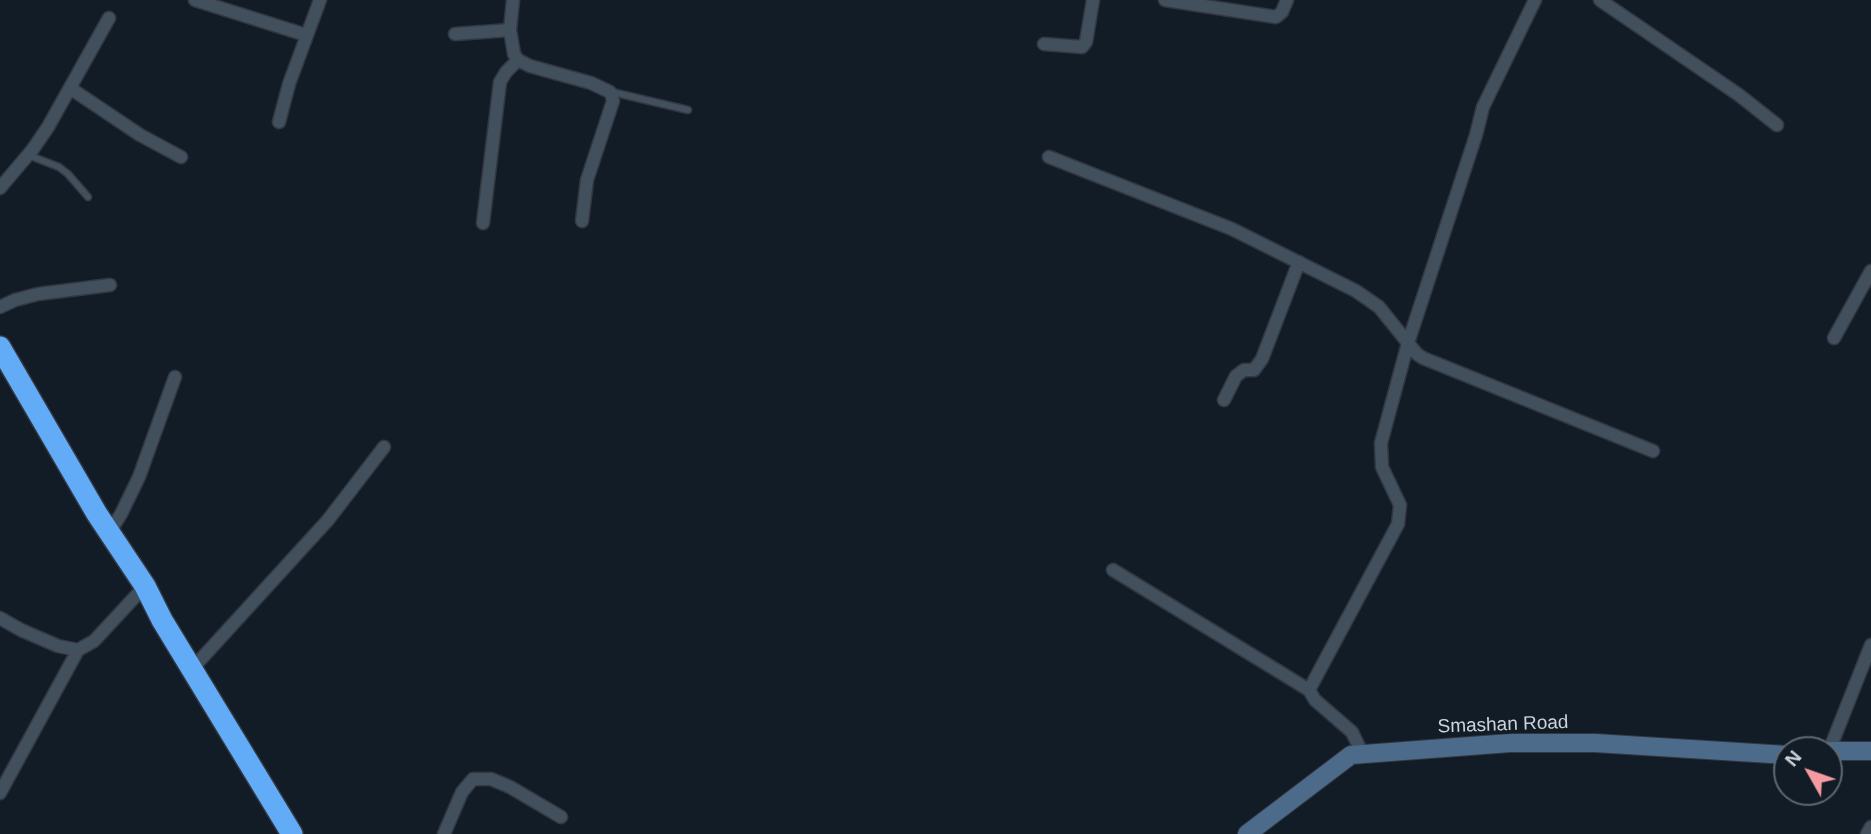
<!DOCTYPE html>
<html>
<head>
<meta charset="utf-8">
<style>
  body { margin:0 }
  #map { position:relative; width:1871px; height:834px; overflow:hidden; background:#111c27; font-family:Helvetica,sans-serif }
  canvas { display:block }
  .north { position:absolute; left:1773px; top:736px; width:70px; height:70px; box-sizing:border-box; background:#111c27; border:2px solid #5c666f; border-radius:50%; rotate:310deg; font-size:19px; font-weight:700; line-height:28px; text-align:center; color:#ccd4dc }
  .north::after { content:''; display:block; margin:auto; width:24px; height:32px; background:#f49aa0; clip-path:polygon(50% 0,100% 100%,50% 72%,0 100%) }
</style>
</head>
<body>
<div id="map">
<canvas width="1871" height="834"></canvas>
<div class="north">N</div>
</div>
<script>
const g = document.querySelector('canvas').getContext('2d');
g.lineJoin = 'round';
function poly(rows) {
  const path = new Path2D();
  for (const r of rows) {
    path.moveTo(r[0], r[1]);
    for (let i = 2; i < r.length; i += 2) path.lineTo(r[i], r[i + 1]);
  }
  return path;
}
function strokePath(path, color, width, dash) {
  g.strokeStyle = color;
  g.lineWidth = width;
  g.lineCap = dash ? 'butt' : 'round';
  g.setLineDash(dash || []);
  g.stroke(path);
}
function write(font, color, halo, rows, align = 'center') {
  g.font = font + ' Helvetica,sans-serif';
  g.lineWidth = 7;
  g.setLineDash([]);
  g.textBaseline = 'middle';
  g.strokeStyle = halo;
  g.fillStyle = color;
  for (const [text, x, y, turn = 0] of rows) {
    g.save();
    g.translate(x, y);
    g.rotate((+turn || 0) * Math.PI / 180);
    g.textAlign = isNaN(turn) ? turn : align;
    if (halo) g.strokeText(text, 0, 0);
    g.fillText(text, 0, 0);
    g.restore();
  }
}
const lane = poly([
  [612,92,688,110],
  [28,155,59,167,68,174,88,197]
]);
const street = poly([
  [195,0,306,35],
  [513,0,510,30,514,54,518,60,530,66,591,83,610,92,612,96,613,101,587,180,582,221],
  [1165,0,1276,17,1282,12,1287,0],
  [1600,0,1739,95,1777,125],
  [455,34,510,30],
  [1044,44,1082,47,1086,42,1093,0],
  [70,88,140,135,181,157],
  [279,122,289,84,320,0],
  [1049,157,1232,229,1356,291,1379,307,1417,354,1423,358,1653,451],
  [0,188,33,149,48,127,109,18],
  [483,223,500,82,506,72,518,60],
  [0,307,15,300,38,294,110,285],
  [1834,338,1871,271],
  [1224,400,1236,376,1244,370,1254,370,1262,359,1299,262],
  [109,533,121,514,139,477,175,377],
  [1113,570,1309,690,1315,700,1352,732,1363,755],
  [0,618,21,630,58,646,78,650],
  [192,669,328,520,384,447],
  [1309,690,1398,524,1400,505,1382,467,1381,443,1408,343,1476,135,1483,107,1535,0],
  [1829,751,1871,645],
  [0,793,78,650,94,641,145,586],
  [444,834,462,792,473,779,491,779,510,787,561,817],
  [1867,834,1871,827]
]);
const secondary = poly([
  [1829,751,1871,751],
  [1247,834,1351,755,1510,743,1595,743,1787,755]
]);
const highway = poly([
  [0,347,97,514,145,586,162,620,292,834]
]);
const streetNames = [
  ["Smashan Road",1503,725,-2]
];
strokePath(lane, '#323741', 9);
strokePath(street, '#323741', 15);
strokePath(secondary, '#323741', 20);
strokePath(highway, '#323741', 24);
strokePath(lane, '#424f5d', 6);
strokePath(street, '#424f5d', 12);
strokePath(secondary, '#4c6b8b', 18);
strokePath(highway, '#62abf7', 21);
write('19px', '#ccd4dc', '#111c27', streetNames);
</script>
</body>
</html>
